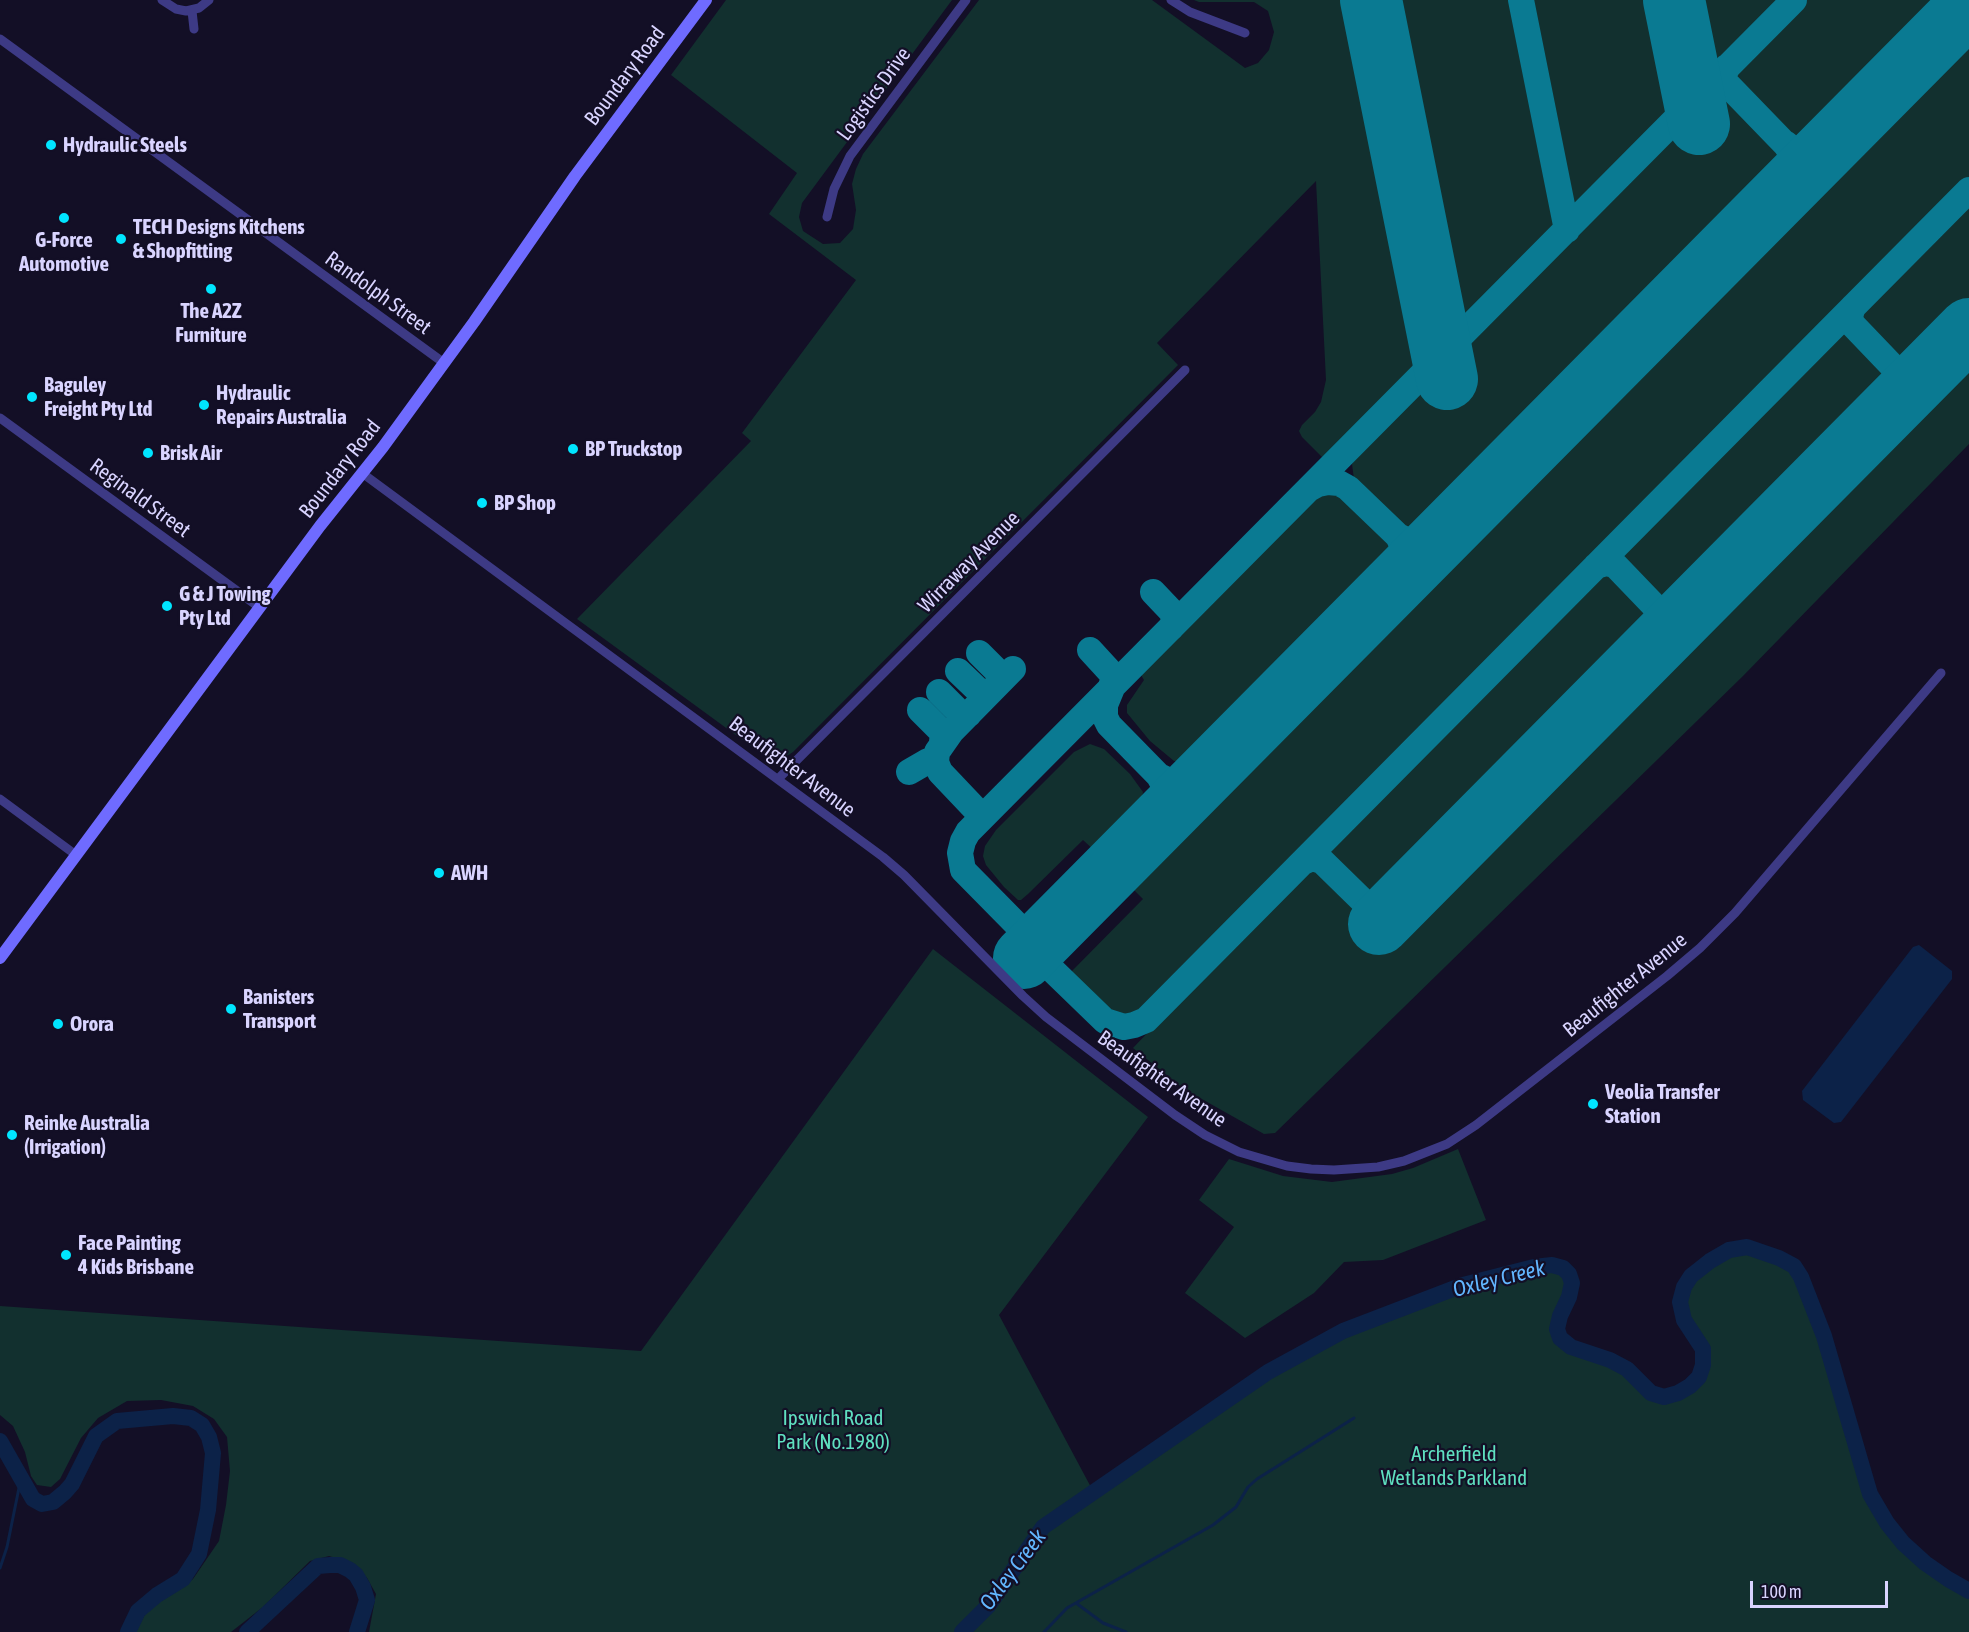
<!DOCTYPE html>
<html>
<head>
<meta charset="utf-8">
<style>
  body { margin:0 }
  #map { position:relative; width:1969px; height:1632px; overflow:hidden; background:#130f26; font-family:"Asap Condensed",sans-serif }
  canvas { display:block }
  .scale { position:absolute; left:1750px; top:1581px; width:138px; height:27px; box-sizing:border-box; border:3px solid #d9d4ff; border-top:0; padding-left:8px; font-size:18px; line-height:21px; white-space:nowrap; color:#d9d4ff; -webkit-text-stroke:4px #130f26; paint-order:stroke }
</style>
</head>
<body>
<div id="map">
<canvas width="1969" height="1632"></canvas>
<div class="scale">100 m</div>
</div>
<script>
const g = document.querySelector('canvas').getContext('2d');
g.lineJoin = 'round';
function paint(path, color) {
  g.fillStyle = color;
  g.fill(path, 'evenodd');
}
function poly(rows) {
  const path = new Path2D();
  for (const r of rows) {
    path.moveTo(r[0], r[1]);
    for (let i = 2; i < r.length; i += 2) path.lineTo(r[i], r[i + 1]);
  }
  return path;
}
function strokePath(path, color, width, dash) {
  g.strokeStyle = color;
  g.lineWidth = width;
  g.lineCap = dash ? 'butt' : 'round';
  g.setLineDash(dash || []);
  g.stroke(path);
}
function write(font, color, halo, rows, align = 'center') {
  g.font = font + ' "Asap Condensed",sans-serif';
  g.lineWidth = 4.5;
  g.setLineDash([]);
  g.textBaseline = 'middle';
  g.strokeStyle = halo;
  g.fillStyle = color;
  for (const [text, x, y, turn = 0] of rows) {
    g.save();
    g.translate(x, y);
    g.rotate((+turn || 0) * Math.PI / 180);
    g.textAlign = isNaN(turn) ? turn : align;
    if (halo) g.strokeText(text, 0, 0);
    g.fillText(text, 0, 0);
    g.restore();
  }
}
const green = poly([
  [726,0,952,0,802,203,799,217,803,231,823,244,840,243,853,229,856,210,852,184,856,169,863,154,979,0,1152,0,1245,68,1258,63,1269,50,1274,32,1268,11,1254,2,1199,2,1194,0,1680,0,1653,6,1673,107,1670,113,1471,313,1463,313,1455,306,1444,252,1402,261,1421,355,1419,365,1325,460,1302,437,1299,431,1302,425,1315,412,1321,402,1326,380,1316,181,1157,343,1178,365,793,752,784,758,774,757,759,752,577,619,751,441,742,433,856,280,769,214,797,173,671,75],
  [1697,0,1781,0,1719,61,1710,58,1707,53],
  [1805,0,1944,0,1806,139,1797,142,1785,135,1740,90,1733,75,1736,70],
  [1969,36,1969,180,1144,1012,1138,1016,1125,1020,1114,1018,1104,1012,1069,977,1069,974,1143,899,1128,884],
  [1718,87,1727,92,1777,144,1782,154,1780,164,1415,533,1407,532,1400,527,1358,485,1354,479,1352,464,1359,450,1424,385,1470,376,1464,345,1677,129,1720,121,1714,92],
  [1969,200,1969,310,1916,364,1903,365,1859,323,1858,313],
  [1844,330,1851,333,1892,373,1894,379,1891,388,1677,605,1665,605,1622,563,1620,555,1622,550,1839,332],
  [1969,347,1969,444,1743,676,1275,1133,1264,1134,1184,1089,1133,1048,1302,871,1309,868,1314,866,1324,871,1393,941,1483,850,1486,835],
  [1329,491,1344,495,1350,500,1389,538,1395,548,1394,555,1191,759,1180,762,1174,761,1150,741,1127,713,1127,705,1144,680,1141,675,1148,663,1310,498,1318,494],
  [1602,570,1612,571,1655,613,1657,618,1654,627,1466,816,1451,820,1378,893,1370,895,1362,891,1329,857,1328,850,1331,844],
  [1090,744,1104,749,1130,774,1143,792,1141,803,1144,807,1097,853,1083,840,1028,894,1021,900,1018,900,1004,887,986,865,983,856,985,846,996,830,1074,752],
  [933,949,1148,1117,999,1315,1093,1491,1268,1372,1343,1331,1463,1285,1534,1267,1552,1265,1563,1268,1569,1274,1572,1283,1569,1297,1560,1316,1557,1329,1560,1338,1571,1347,1590,1352,1627,1369,1651,1393,1664,1397,1678,1393,1690,1386,1699,1377,1703,1365,1703,1349,1684,1320,1680,1302,1684,1287,1691,1276,1710,1261,1729,1250,1747,1247,1779,1258,1794,1266,1801,1277,1824,1336,1870,1494,1887,1523,1903,1543,1948,1579,1969,1591,1969,1632,369,1632,376,1594,367,1578,353,1563,329,1556,310,1561,263,1607,231,1632,135,1632,148,1609,182,1588,193,1579,219,1541,226,1505,230,1471,227,1437,214,1419,193,1406,161,1400,127,1401,98,1418,81,1438,60,1479,51,1487,37,1485,31,1476,25,1452,13,1426,0,1415,0,1306,641,1351],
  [1458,1149,1486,1220,1383,1260,1344,1262,1314,1293,1245,1338,1185,1293,1234,1227,1199,1200,1229,1159,1283,1176,1332,1182,1392,1174,1413,1168]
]);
const water = poly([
  [1919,945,1952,971,1952,979,1841,1122,1834,1123,1803,1100,1802,1091,1913,947]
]);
const stream = poly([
  [0,1568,7,1547,21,1478],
  [1076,1603,1103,1623,1126,1632],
  [1044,1632,1067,1608,1213,1525,1236,1507,1248,1487,1257,1479,1354,1418]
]);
const river = poly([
  [0,1441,33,1499,42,1504,53,1502,65,1492,72,1484,96,1436,117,1421,173,1416,191,1418,202,1425,209,1437,213,1453,208,1510,199,1554,183,1579,157,1595,138,1611,128,1632],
  [247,1632,318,1566,330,1565,340,1565,350,1570,356,1575,363,1587,367,1600,357,1632],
  [962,1632,989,1605,1043,1527,1268,1372,1343,1331,1463,1285,1534,1267,1552,1265,1563,1268,1569,1274,1572,1283,1569,1297,1560,1316,1557,1329,1560,1338,1571,1347,1610,1360,1627,1369,1651,1393,1664,1397,1678,1393,1690,1386,1699,1377,1703,1365,1703,1349,1684,1320,1680,1302,1684,1287,1691,1276,1710,1261,1729,1250,1747,1247,1779,1258,1794,1266,1801,1277,1824,1336,1870,1494,1887,1523,1903,1543,1925,1563,1948,1579,1969,1591]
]);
const taxiway = poly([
  [1521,0,1567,230],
  [1794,0,968,832,963,841,960,853,963,870,1029,937,1041,959,1105,1021,1124,1027,1134,1025,1146,1020,1969,190],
  [1727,67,1724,76,1726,83,1786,145,1792,154,1794,167,1791,179,1786,188,1727,249],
  [1785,143,1794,150,1805,152,1822,149,1890,85],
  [1853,307,1850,316,1852,324,1897,371,1902,381,1902,391,1899,397,1868,430],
  [1897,371,1910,375,1921,373,1957,341],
  [1309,489,1318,484,1328,482,1339,483,1348,488,1398,536,1405,551,1404,568,1399,578,1339,641],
  [1398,536,1414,544,1423,544,1434,540,1502,476],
  [1596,566,1606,563,1615,565,1664,616,1665,625,1662,636,1631,669],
  [1153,592,1172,612,1174,620,1171,628],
  [1660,609,1671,615,1685,612,1720,580],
  [1090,650,1112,674,1113,681,1110,689],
  [979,653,1001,675,1001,681],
  [958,671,981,693,988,694],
  [1112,688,1105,705,1105,717,1109,725,1159,776,1175,784,1188,784,1200,778,1263,717],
  [939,692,961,714,969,714],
  [920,710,943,733,942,742],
  [909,772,928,761,933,761,937,765],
  [976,824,978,819,977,811,940,772,936,762,937,752,951,732,1013,669],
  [1303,862,1312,858,1322,861,1367,905,1377,910,1392,907,1424,878],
  [1109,872,1162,816,1167,797,1165,787,1159,776],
  [1047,964,1042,954,1044,940,1099,883]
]);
const runway = poly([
  [1371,0,1447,379],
  [1674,0,1699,124],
  [1379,924,1969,329],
  [1024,958,1969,5]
]);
const street = poly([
  [162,0,176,9,186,11,199,8,209,0],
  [1171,0,1190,12,1245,33],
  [192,11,194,29],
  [0,39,444,363],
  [827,217,834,189,850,156,966,0],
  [0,418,259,607],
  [362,473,883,857,904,875,1023,996,1046,1017,1175,1115,1205,1135,1239,1152,1287,1166,1311,1169,1334,1170,1378,1167,1404,1161,1447,1144,1476,1125,1667,976,1700,948,1735,913,1941,673],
  [778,779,1185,370],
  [0,799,76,855]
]);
const secondary = poly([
  [0,958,320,526,383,447,431,381,474,322,575,176,706,0]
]);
const markers = [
  [51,145,6,"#00e5ff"],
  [64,218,6,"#00e5ff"],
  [121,239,6,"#00e5ff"],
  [211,289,6,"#00e5ff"],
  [32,397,6,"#00e5ff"],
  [204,405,6,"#00e5ff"],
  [573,449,6,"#00e5ff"],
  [148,453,6,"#00e5ff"],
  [482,503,6,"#00e5ff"],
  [167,606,6,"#00e5ff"],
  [439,873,6,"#00e5ff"],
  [231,1009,6,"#00e5ff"],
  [58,1024,6,"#00e5ff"],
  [1593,1104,6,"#00e5ff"],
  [12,1135,6,"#00e5ff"],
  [66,1255,6,"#00e5ff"]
];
const streetNames = [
  ["Boundary Road",625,76,-53],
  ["Logistics Drive",874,94,-54],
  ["Randolph Street",378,293,36],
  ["Boundary Road",340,469,-52],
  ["Reginald Street",140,498,36],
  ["Wirraway Avenue",969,562,-45],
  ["Beaufighter Avenue",792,767,37],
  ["Beaufighter Avenue",1625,985,-39],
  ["Beaufighter Avenue",1162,1079,35]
];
const poiNames = [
  ["Hydraulic Steels",63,145],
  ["TECH Designs Kitchens",133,227],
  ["& Shopfitting",133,251],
  ["G-Force",64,240,"center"],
  ["Automotive",64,264,"center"],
  ["The A2Z",211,311,"center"],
  ["Furniture",211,335,"center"],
  ["Baguley",44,385],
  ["Freight Pty Ltd",44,409],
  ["Hydraulic",216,393],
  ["Repairs Australia",216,417],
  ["BP Truckstop",585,449],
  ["Brisk Air",160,453],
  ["BP Shop",494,503],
  ["G & J Towing",179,594],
  ["Pty Ltd",179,618],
  ["AWH",451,873],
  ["Banisters",243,997],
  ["Transport",243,1021],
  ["Orora",70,1024],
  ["Veolia Transfer",1605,1092],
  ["Station",1605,1116],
  ["Reinke Australia",24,1123],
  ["(Irrigation)",24,1147],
  ["Face Painting",78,1243],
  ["4 Kids Brisbane",78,1267]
];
const parkNames = [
  ["Ipswich Road",833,1418],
  ["Park (No.1980)",833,1442],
  ["Archerfield",1454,1454],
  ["Wetlands Parkland",1454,1478]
];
const waterNames = [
  ["Oxley Creek",1499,1279,-14],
  ["Oxley Creek",1013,1570,-53]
];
paint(green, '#12302f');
paint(water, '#0c2248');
strokePath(stream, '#0c2248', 3);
strokePath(river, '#0c2248', 16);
strokePath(taxiway, '#0a7a92', 26);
strokePath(runway, '#0a7a92', 62);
strokePath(street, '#3d3a85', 9);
strokePath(secondary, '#6f6bff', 12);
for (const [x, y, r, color] of markers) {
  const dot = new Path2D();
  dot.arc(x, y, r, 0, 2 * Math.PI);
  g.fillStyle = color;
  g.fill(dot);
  strokePath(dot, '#130f26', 2);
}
write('21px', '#d9d4ff', '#130f26', streetNames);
write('bold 21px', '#d9d4ff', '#130f26', poiNames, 'left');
write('21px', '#5fe0c0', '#130f26', parkNames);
write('italic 22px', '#62b6ff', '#130f26', waterNames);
</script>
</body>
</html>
